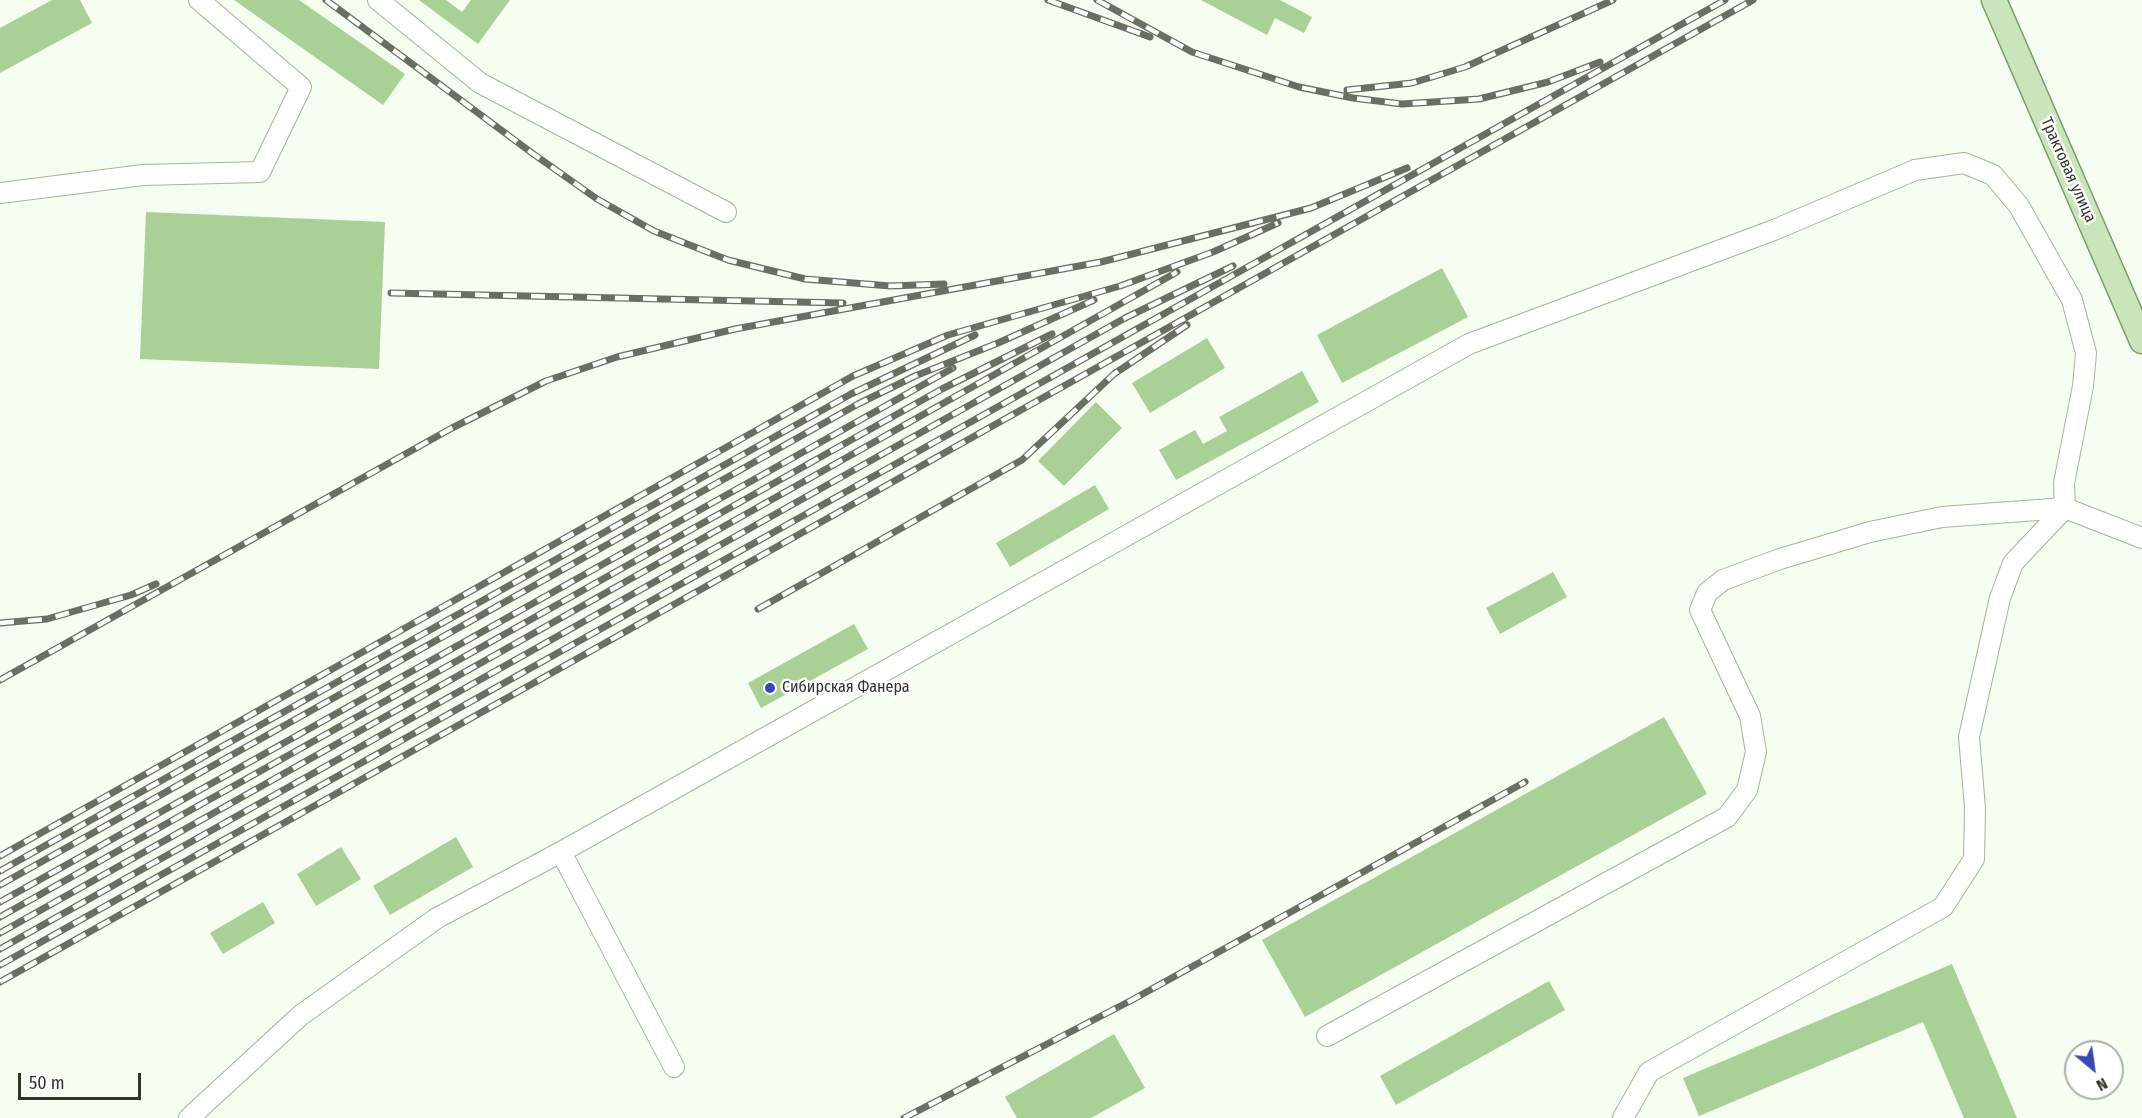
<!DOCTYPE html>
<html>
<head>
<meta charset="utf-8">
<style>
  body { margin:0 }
  #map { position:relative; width:2142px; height:1118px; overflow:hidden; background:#f5fef1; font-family:"Fira Sans Condensed",sans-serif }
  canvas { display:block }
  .north { position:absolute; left:2064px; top:1040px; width:60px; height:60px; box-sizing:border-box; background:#fff; border:2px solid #abafaa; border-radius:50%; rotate:151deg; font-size:16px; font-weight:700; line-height:24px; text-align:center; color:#2e362a }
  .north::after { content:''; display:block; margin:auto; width:21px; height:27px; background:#3846b9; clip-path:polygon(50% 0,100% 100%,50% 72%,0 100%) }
  .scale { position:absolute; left:18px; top:1073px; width:123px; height:27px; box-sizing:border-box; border:3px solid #2e362a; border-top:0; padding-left:8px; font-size:18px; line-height:21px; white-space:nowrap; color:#2e362a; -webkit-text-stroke:4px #fff; paint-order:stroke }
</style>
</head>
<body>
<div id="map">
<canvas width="2142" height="1118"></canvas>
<div class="north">N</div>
<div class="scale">50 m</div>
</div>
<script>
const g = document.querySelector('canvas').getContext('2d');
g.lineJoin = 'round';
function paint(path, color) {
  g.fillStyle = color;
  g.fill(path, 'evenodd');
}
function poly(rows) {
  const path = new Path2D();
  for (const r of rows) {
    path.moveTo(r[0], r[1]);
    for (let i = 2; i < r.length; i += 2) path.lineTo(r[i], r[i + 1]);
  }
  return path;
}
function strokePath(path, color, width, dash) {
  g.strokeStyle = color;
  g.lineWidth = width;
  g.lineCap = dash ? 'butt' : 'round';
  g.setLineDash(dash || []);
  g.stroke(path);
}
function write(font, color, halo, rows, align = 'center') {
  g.font = font + ' "Fira Sans Condensed",sans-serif';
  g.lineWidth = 5;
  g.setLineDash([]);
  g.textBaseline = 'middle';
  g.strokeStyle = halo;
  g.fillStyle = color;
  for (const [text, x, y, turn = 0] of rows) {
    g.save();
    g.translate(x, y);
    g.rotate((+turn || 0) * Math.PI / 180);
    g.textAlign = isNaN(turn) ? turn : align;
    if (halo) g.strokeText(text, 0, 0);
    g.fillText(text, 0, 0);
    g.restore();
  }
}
const building = poly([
  [52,0,80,0,92,23,0,73,0,28],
  [234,0,299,0,405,74,383,105],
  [419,0,446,0,462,12,471,0,510,0,478,44],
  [1201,0,1280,0,1312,17,1304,33,1275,18,1267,35],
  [146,212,385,222,379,369,140,359],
  [1442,268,1468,317,1342,383,1317,335],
  [1207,338,1225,368,1150,413,1132,383],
  [1302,371,1319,402,1176,480,1159,450,1195,430,1203,444,1227,431,1219,417],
  [1096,402,1122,428,1064,486,1038,461],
  [1095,485,1109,509,1010,567,996,543],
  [1553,572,1567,597,1500,634,1486,608],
  [854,624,868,649,761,708,748,683],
  [1664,717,1707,794,1305,1017,1262,940],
  [456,837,473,867,390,915,373,886],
  [341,847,361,879,316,906,297,874],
  [263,902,275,923,223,954,210,933],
  [1952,964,2017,1118,1964,1118,1923,1022,1699,1116,1683,1078],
  [1549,981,1565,1010,1396,1105,1380,1076],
  [1114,1034,1145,1088,1091,1118,1017,1118,1005,1097]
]);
const minor = poly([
  [378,0,480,83,726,212],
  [0,193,143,175,260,172,301,87,199,0],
  [561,852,674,1067],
  [1327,1036,1727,817,1747,790,1756,752,1750,716,1700,610,1707,593,1723,580,1780,559,1870,532,1942,517,2065,508,2142,538],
  [189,1118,301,1015,437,918,561,852,1469,344,1774,230,1915,170,1964,163,1993,175,2019,206,2072,300,2086,353,2083,386,2064,483,2065,508,2013,563,2000,598,1969,737,1975,808,1974,859,1943,907,1649,1072,1623,1118]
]);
const major = poly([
  [1994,0,2142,341]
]);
const rail = poly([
  [326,0,532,153,597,199,654,231,728,260,805,279,890,286,944,284],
  [1048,0,1150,37],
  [1097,0,1192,52,1299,87,1353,98,1402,104,1479,99,1548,82,1600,62],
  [1347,90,1412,83,1465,67,1613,0],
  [391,293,843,303],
  [758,609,1022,460,1114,374,1187,325],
  [0,623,47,619,131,595,156,584],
  [0,680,452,428,546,381,617,357,735,329,1101,262,1311,208,1407,168],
  [0,856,853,376,948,335,1120,286,1213,252,1278,223],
  [0,871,851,394,975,335],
  [0,885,858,404,915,376,998,343,1094,300],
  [0,902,953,368],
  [0,917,942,389,1052,334],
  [0,933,1177,272],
  [0,949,1125,318,1233,266],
  [0,965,1725,0],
  [0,982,1753,0],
  [904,1118,1132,1000,1525,782]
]);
const markers = [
  [770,688,6,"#3846b9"]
];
const streetNames = [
  ["Трактовая улица",2068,170,66]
];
const poiNames = [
  ["Сибирская Фанера",782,688]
];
paint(building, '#a9d196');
strokePath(minor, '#a2b698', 22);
strokePath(major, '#7c9c6c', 27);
strokePath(minor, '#fff', 20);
strokePath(major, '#cae5bc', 24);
strokePath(rail, '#687064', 7);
strokePath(rail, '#fff', 4.5, [14]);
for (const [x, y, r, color] of markers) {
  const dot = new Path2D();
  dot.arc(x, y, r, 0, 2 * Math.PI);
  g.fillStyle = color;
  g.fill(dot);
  strokePath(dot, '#fff', 2);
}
write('16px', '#2e362a', '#fff', streetNames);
write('16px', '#2e362a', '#fff', poiNames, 'left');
</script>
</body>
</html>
